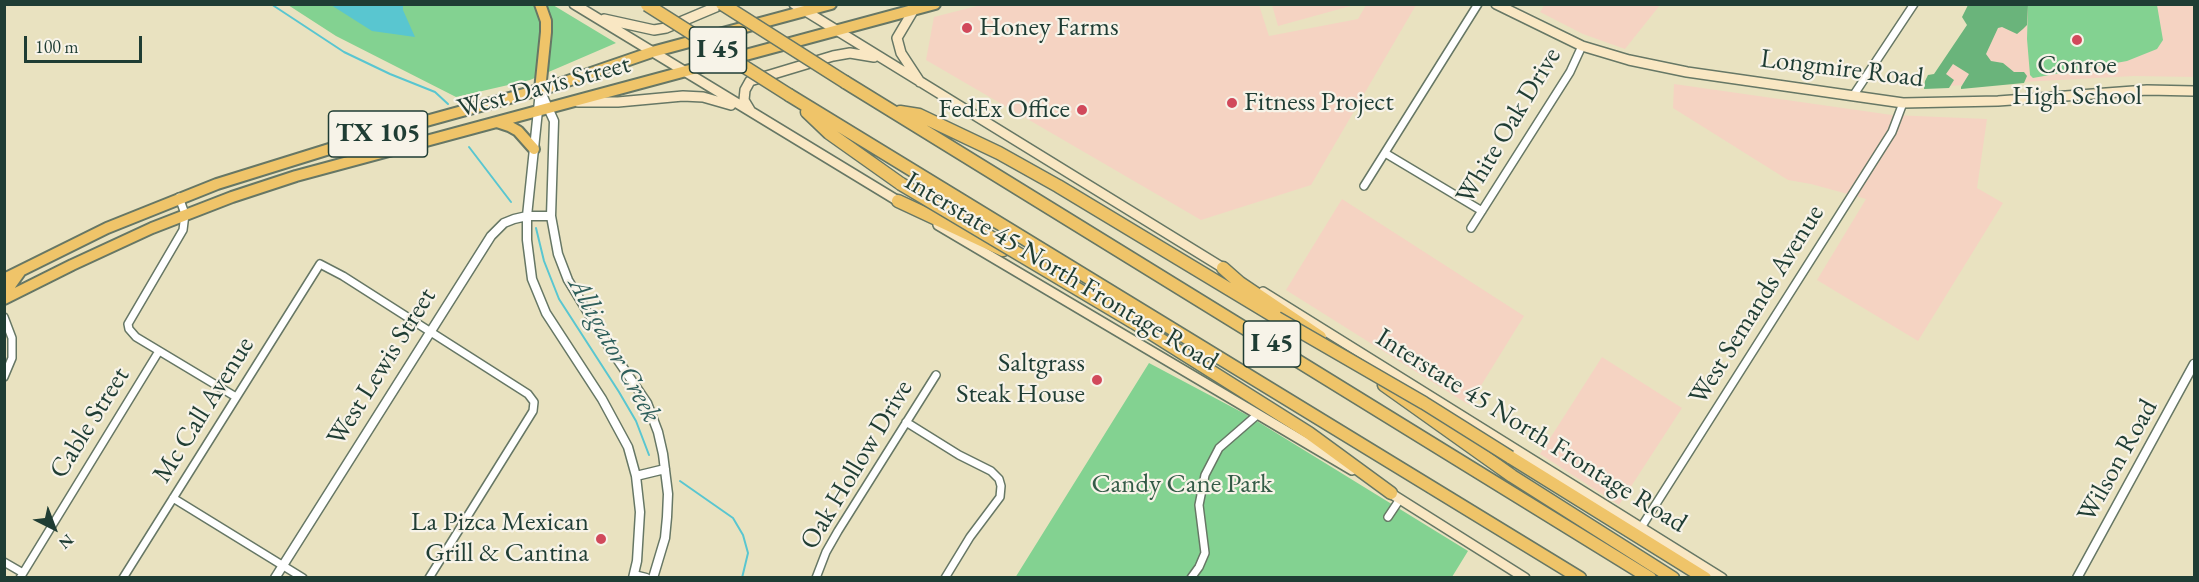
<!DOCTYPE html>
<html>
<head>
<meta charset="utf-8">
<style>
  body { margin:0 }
  #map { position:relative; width:2199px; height:582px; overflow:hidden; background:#e9e2c0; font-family:"EB Garamond",serif }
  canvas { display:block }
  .frame { position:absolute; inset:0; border:6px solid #1f3d34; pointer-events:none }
  .north { position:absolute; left:24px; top:498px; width:60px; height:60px; -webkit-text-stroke:4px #f7f3e8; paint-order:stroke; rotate:138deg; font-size:16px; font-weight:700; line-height:24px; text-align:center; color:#1f3d34 }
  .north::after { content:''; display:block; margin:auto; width:21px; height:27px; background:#1f3d34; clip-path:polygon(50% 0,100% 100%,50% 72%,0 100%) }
  .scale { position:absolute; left:24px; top:36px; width:118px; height:27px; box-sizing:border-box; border:3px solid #1f3d34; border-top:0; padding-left:8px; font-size:18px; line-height:21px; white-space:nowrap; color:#1f3d34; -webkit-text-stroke:4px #f7f3e8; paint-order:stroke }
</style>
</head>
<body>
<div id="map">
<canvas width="2199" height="582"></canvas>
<div class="frame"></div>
<div class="north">N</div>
<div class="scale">100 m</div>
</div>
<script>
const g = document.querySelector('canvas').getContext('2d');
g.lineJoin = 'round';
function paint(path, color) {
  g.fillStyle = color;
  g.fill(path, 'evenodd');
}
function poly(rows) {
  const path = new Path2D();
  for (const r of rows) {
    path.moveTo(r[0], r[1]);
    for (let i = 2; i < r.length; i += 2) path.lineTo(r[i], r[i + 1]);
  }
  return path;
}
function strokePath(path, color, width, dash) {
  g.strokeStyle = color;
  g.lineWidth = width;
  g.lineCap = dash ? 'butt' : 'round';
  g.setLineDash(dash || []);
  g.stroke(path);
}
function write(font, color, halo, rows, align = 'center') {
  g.font = font + ' "EB Garamond",serif';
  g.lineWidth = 4.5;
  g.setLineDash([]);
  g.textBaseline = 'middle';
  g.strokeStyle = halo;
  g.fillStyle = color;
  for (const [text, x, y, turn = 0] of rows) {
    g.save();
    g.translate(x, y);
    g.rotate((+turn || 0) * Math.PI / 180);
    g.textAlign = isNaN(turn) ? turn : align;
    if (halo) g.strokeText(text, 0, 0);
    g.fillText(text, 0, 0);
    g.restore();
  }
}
const built = poly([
  [1358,4,1278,26,1272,5,1272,4],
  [1545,4,1660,4,1660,5,1625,49,1583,34,1540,12],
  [981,5,1259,5,1269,36,1358,19,1366,5,1416,5,1311,185,1201,220,926,60,934,17],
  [1984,5,2194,5,2194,77,2134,76,1928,87],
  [1674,84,1892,115,1987,119,1977,188,2003,203,1918,341,1817,280,1866,199,1811,184,1788,180,1673,108],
  [1342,199,1524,316,1469,405,1286,290],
  [1602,357,1682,408,1619,505,1540,454]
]);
const green = poly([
  [288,5,553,5,616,43,530,80,456,97,336,36],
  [2028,5,2157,5,2163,40,2157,49,2127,61,2033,78,2030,75,2027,39],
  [1149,363,1247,415,1468,551,1452,577,1015,578]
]);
const forest = poly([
  [1968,5,2028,5,2027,25,2023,29,2017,34,2002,27,1998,28,1986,54,1991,61,2003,63,2014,72,2024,72,2027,76,2024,83,1961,89,1961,87,1969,74,1953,64,1946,74,1954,80,1949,88,1924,89,1925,81,1928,75,1934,74,1967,25,1962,17]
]);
const water = poly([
  [331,5,403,5,403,10,415,37,372,31]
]);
const stream = poly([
  [271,4,344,52,390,74,435,92,448,104],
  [469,147,511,202],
  [536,228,544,261,559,299,619,392,636,421,649,455],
  [680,481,733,518,743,535,748,553,742,578]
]);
const minor = poly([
  [1853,96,1914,4],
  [1385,153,1482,211],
  [1364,186,1478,4],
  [179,197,185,214,183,230,128,324,129,329,136,337,236,397],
  [1471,228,1570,72,1582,46],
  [4,317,12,338,12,358,4,377],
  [906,422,959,455,991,471,999,479,1001,486,1000,497,970,537,945,578],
  [173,498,303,578],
  [1388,517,1400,499],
  [1642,526,1892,132,1903,103],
  [4,562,23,573],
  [20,578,159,351],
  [123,578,320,264,343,276,528,394,534,402,533,411,429,578],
  [816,578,826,552,838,531,936,375],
  [1191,578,1199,567,1205,553,1199,505,1205,475,1219,448,1257,415]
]);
const tertiary = poly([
  [540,90,554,121,551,216,558,254,568,280,609,347,647,403,658,432,663,454,668,494,667,517,665,538,653,578],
  [540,91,527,216,527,240,532,279,546,313,602,399,628,447,636,476,640,512,637,561,633,578],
  [636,476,665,469],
  [634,575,646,578],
  [275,578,491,236,504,223,514,219,527,216,551,216],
  [2077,578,2194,364]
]);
const secondary = poly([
  [574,4,903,204],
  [794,4,1228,271],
  [1496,4,1582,46,1629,60,1687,72,1903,103,1998,101,2147,90,2194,91],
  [913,11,897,38,901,53,920,82],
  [604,19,654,30,666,28,723,4],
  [578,102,618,102,683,96,703,97,731,105],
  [750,110,744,100,745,90,750,81,833,56,850,53,874,57],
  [938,225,1352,470],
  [1263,292,1722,578],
  [1387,491,1525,578]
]);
const primary = poly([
  [540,90,546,32,546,21,540,4],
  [497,122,509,126,518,131,534,149],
  [4,279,107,228,217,184,368,137,553,86,652,52,831,4],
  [4,289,10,286,20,272],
  [4,299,72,265,152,228,232,197,296,176,935,4]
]);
const motorway = poly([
  [845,82,1650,578],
  [789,95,1580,578],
  [807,112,829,133,901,184],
  [900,112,919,115,999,153,1058,186,1277,318],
  [898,201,1003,250],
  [1223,268,1240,283,1320,337],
  [1097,295,1141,317],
  [1133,322,1309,433,1391,493],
  [1384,385,1512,476,1673,578],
  [1510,457,1705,578]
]);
const motorwayBridge = poly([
  [722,4,845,82],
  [647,5,789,95],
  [901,184,1133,322],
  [1277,318,1424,403,1510,457]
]);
const markers = [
  [967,28,6,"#d1495b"],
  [2077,40,6,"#d1495b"],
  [1232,103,6,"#d1495b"],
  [1082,110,6,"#d1495b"],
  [1097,380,6,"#d1495b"],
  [601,539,6,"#d1495b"]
];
const shields = [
  [718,50,57],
  [378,134,99],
  [1272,344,57]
];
const shieldNames = [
  ["I 45",718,50],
  ["TX 105",378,134],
  ["I 45",1272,344]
];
const poiNames = [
  ["Honey Farms",979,28,"left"],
  ["Conroe",2077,66,"center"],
  ["High School",2077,97,"center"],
  ["Fitness Project",1244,103,"left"],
  ["FedEx Office",1070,110],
  ["Saltgrass",1085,364],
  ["Steak House",1085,395],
  ["La Pizca Mexican",589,523],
  ["Grill & Cantina",589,554]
];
const streetNames = [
  ["Longmire Road",1842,69,7],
  ["West Davis Street",544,87,-15],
  ["White Oak Drive",1509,126,-59],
  ["Interstate 45 North Frontage Road",1061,272,31],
  ["West Semands Avenue",1757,305,-58],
  ["West Lewis Street",382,367,-58],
  ["Mc Call Avenue",204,410,-58],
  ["Cable Street",90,423,-58],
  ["Interstate 45 North Frontage Road",1531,431,32],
  ["Wilson Road",2118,461,-61],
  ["Oak Hollow Drive",857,465,-59]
];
const parkNames = [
  ["Candy Cane Park",1182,485]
];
const waterNames = [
  ["Alligator Creek",614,350,61]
];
paint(built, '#f5d3c2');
paint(green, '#83d291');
paint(forest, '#6ab47b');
paint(water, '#59c6d0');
strokePath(stream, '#59c6d0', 2);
strokePath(minor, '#667765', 10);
strokePath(tertiary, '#667765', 11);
strokePath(secondary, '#667765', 12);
strokePath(primary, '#667765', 14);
strokePath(motorway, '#667765', 15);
strokePath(minor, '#fff', 7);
strokePath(tertiary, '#fff', 8);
strokePath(secondary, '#f9e7c3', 9);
strokePath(primary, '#efc469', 10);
strokePath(motorway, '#efc469', 12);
strokePath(motorwayBridge, '#667765', 15, []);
strokePath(motorwayBridge, '#efc469', 12);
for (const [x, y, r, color] of markers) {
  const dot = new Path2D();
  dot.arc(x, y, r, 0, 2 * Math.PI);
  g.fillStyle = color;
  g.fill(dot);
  strokePath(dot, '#f7f3e8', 2);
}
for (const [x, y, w] of shields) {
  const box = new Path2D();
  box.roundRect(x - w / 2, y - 23, w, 46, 4.5);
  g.fillStyle = '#f7f3e8';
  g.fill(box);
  strokePath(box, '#1f3d34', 1.5);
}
write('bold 26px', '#1f3d34', null, shieldNames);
write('27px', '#1f3d34', '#f7f3e8', poiNames, 'right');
write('27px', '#1f3d34', '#f7f3e8', streetNames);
write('27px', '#335b47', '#f7f3e8', parkNames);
write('italic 28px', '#2e5f5b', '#f7f3e8', waterNames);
</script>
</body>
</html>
